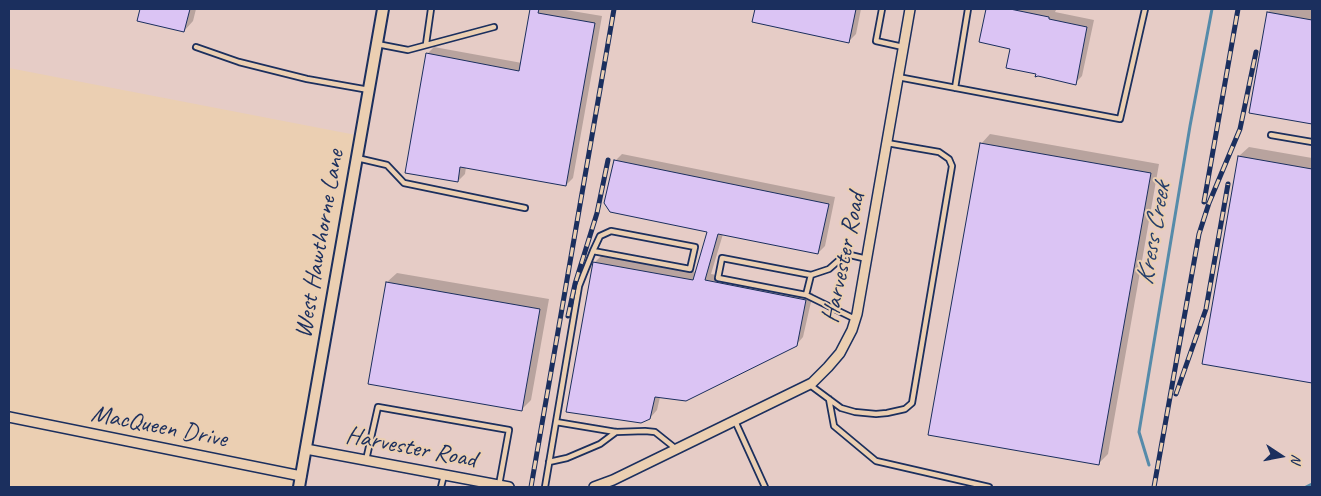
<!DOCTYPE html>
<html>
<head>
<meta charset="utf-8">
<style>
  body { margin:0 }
  #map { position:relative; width:1321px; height:496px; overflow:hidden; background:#ebcfb2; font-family:Caveat,sans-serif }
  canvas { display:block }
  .frame { position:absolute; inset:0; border:10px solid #1b2f5e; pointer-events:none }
  .north { position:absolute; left:1256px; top:431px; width:50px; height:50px; -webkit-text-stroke:4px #ebcfb2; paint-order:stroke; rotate:101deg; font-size:14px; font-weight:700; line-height:20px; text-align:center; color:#1b2f5e }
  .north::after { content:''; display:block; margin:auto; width:18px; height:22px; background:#1b2f5e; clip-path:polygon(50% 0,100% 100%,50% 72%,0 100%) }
</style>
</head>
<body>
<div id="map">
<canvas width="1321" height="496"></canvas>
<div class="frame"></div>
<div class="north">N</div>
</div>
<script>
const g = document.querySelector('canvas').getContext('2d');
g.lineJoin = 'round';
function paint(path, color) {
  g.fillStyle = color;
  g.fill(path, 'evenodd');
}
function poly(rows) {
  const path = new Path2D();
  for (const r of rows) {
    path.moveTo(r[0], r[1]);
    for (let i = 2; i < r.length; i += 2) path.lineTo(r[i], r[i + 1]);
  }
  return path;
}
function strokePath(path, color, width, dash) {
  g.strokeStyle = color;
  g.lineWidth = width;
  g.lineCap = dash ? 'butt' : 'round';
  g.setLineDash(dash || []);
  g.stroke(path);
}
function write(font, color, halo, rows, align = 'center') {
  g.font = font + ' Caveat,sans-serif';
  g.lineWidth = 4;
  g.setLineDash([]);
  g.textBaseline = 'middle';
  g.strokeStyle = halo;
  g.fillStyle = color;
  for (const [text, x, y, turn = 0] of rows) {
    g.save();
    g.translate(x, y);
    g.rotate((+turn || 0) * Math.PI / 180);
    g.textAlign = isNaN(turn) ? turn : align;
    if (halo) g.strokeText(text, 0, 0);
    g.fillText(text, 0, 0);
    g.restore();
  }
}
const built = poly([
  [9,9,379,9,356,135,9,68],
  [380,9,1312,9,1312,487,295,487]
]);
const shadow = poly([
  [141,9,196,9,193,21,184,31,138,20],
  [532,9,560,9,602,16,573,178,566,185,466,167,465,174,458,181,427,54,434,47,522,63],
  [757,9,861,9,856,34,849,41,754,21],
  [987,9,1050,9,1056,10,1055,12,1094,20,1082,76,1075,83,1012,48,980,41],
  [1271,9,1312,9,1312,123,1250,112,1268,12],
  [990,134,1159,164,1108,454,1099,463,981,144],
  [1249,147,1312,158,1312,382,1203,363,1239,156],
  [622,154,835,197,825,246,818,253,723,234,711,274,813,293,803,337,796,345,660,397,657,410,650,418,567,410,595,262,602,255,696,272,709,232,615,161],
  [397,273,549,299,531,400,521,410,370,383,387,282]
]);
const stream = poly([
  [1149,465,1139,432,1190,126,1212,9],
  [1306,487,1312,484]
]);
const building = poly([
  [140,9,190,9,184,32,137,21,140,9],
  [530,9,539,9,538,13,595,23,566,186,460,167,458,182,405,173,426,53,519,71,530,9],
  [755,9,856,9,849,43,752,22,755,9],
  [986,9,1010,9,1049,17,1049,19,1087,27,1076,85,1038,76,1035,77,1036,74,1006,68,1010,49,979,42,986,9],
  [1267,12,1312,20,1312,124,1249,113,1267,12],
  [980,143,1151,173,1099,465,928,435,980,143],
  [1238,156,1312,169,1312,383,1202,364,1238,156],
  [614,160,829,204,818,254,718,234,705,280,806,300,797,346,686,401,655,397,650,419,641,423,566,412,593,262,693,280,707,232,610,212,604,203,614,160],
  [386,282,540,309,522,411,368,384,386,282]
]);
const service = poly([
  [882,9,876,41,903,47],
  [377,44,408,50,494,27],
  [426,44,431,9],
  [196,47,239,62,307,79,369,90],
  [898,77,1120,119,1145,9],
  [955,88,968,9],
  [1271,135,1312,142],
  [357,158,387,165,404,183,525,208],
  [806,295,811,275],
  [855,319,806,295,718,278,722,258,811,275,829,269,846,254,867,259],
  [810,385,841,408,855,412,876,414,887,413,905,409,912,403,952,166,949,159,939,152,887,143],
  [829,399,834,426,876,461,989,487],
  [735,421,765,487],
  [556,422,616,432,645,431,655,432,675,448],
  [366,460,378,407,509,430,499,485],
  [549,462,567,458,600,444,616,432],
  [441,487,444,475],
  [545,487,579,286,593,251,600,236,611,231,695,247,690,269,593,251]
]);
const minor = poly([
  [9,417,301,476],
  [306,449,509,487],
  [594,487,613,480,812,383,828,367,840,353,852,330,857,314,910,9]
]);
const tertiary = poly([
  [299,487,383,9]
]);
const rail = poly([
  [1204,202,1238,9],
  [568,316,575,284,597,213,608,160],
  [1176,394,1206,309,1228,184],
  [531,487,614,9],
  [1154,487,1199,234,1209,203,1240,129,1256,52]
]);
const streetNames = [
  ["West Hawthorne Lane",320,244,-80],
  ["Harvester Road",844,258,-78],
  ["MacQueen Drive",159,427,11],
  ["Harvester Road",411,448,11]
];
const waterNames = [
  ["Kress Creek",1154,234,-80]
];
paint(built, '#e6ccc6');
paint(shadow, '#0003');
strokePath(stream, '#568baa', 3);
paint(building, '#dbc4f4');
strokePath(building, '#1b2f5e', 1);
strokePath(service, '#1b2f5e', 8);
strokePath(minor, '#1b2f5e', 12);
strokePath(tertiary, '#1b2f5e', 14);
strokePath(service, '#ebcfb2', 4.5);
strokePath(minor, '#ebcfb2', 9);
strokePath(tertiary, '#ebcfb2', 10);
strokePath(rail, '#1b2f5e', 5);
strokePath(rail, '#ebcfb2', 3, [9]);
write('25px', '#1b2f5e', '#ebcfb2', streetNames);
write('italic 26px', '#253e6b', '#ebcfb2', waterNames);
</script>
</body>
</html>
